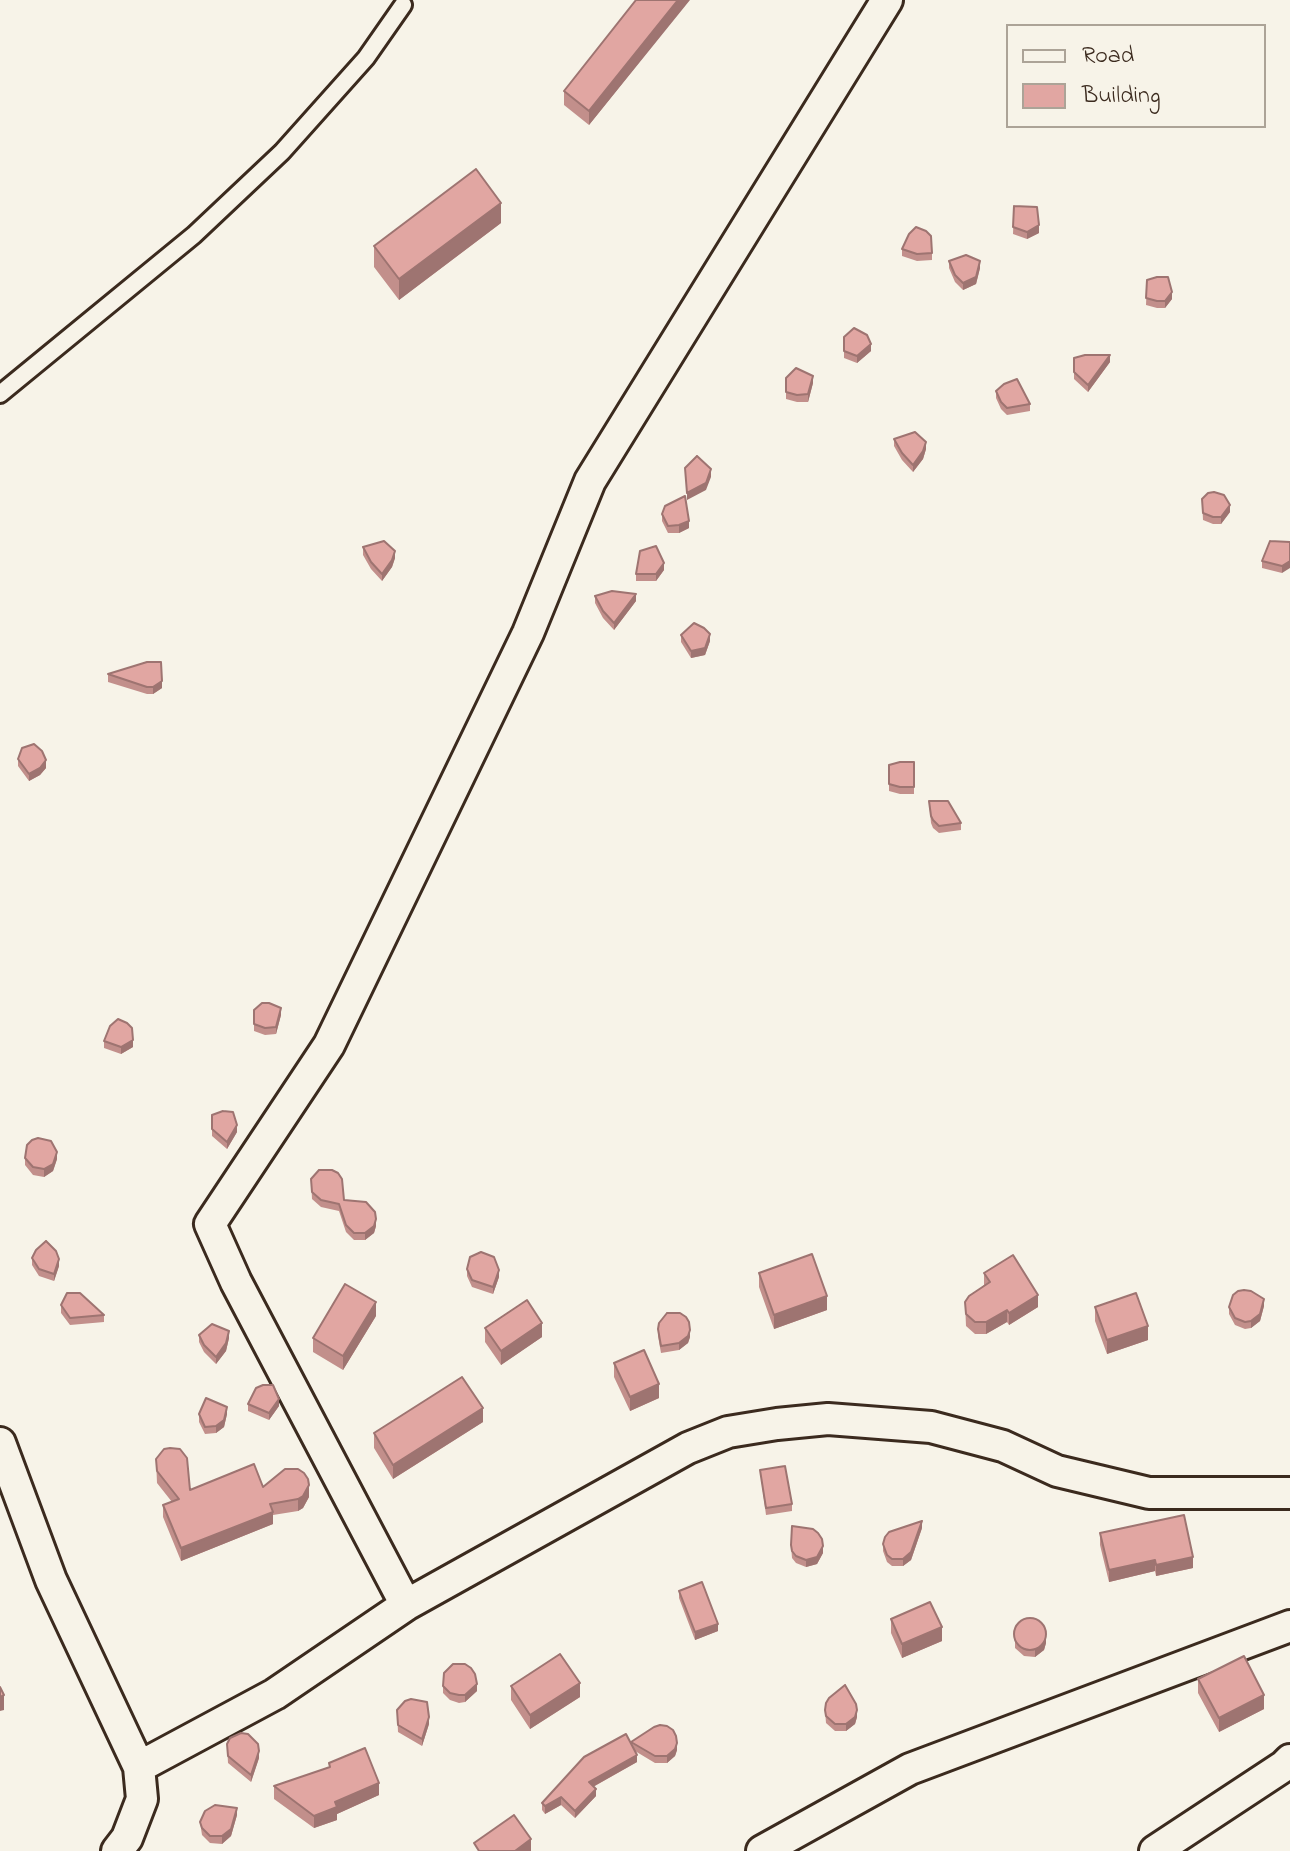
<!DOCTYPE html>
<html>
<head>
<meta charset="utf-8">
<style>
  body { margin:0 }
  #map { position:relative; width:1290px; height:1851px; overflow:hidden; background:#f7f3e8; font-family:"Indie Flower",sans-serif }
  canvas { display:block }
  .legend { position:absolute; left:1006px; top:24px; width:260px; height:104px; box-sizing:border-box; background:#f7f3e8; border:2px solid #aca397; margin:0; padding:10px 14px; list-style:none; font-size:24px; color:#3b2a1e }
  .legend li { display:flex; align-items:center; gap:16px; height:40px }
  .legend b { width:40px; border:2px solid #aca397 }
</style>
</head>
<body>
<div id="map">
<canvas width="1290" height="1851"></canvas>
<ul class="legend">
<li><b style="height:10px;background:#f7f3e8"></b>Road</li>
<li><b style="height:22px;background:#e1a6a2"></b>Building</li>
</ul>
</div>
<script>
const g = document.querySelector('canvas').getContext('2d');
g.lineJoin = 'round';
function poly(rows) {
  const path = new Path2D();
  for (const r of rows) {
    if (r.length === 3) {
      path.moveTo(r[0] + r[2], r[1]);
      path.arc(r[0], r[1], r[2], 0, 2 * Math.PI);
      continue;
    }
    path.moveTo(r[0], r[1]);
    for (let i = 2; i < r.length; i += 2) path.lineTo(r[i], r[i + 1]);
  }
  return path;
}
function strokePath(path, color, width, dash) {
  g.strokeStyle = color;
  g.lineWidth = width;
  g.lineCap = dash ? 'butt' : 'round';
  g.setLineDash(dash || []);
  g.stroke(path);
}
function paint(path, color) {
  g.fillStyle = color;
  g.fill(path, 'evenodd');
}
const service = poly([
  [0,394,194,235,282,152,366,58,403,5]
]);
const minor = poly([
  [0,1443,51,1580,139,1767,142,1799,127,1838,117,1851],
  [406,1605,236,1282,210,1224,329,1045,528,633,590,481,887,0],
  [139,1767,275,1694,406,1605,688,1448,728,1432,777,1424,828,1419,931,1427,1003,1446,1057,1471,1149,1493,1290,1493],
  [762,1851,910,1769,1290,1626],
  [1155,1851,1284,1766,1290,1760]
]);
const wall = poly([
  [676,16,589,125,564,105,564,91],
  [1014,206,1039,233,1027,239,1013,234],
  [501,223,399,300,374,267,374,246],
  [902,249,932,253,932,260,917,261,902,256],
  [949,261,980,268,976,284,963,290,955,282,949,268],
  [1147,280,1172,299,1165,308,1157,308,1146,305],
  [844,337,871,351,857,363,844,358],
  [1074,358,1110,362,1088,392,1074,379],
  [786,378,813,383,808,402,797,402,786,399],
  [996,391,1030,404,1030,411,1007,415,1001,409,996,398],
  [894,439,926,449,923,459,913,472,902,460,894,446],
  [1202,499,1230,512,1221,524,1213,524,1203,520],
  [662,514,689,528,679,533,668,533,662,521],
  [1290,542,1282,573,1262,568,1262,561],
  [363,547,395,558,392,567,382,581,371,569,363,555],
  [664,570,656,581,636,581,636,574],
  [595,596,636,601,614,630,603,618,595,603],
  [681,635,710,641,705,655,691,658,681,642],
  [108,674,162,688,153,694,147,694,108,682],
  [18,759,46,768,40,775,29,781,18,766],
  [914,762,914,794,900,794,889,791,889,765],
  [929,801,961,823,961,830,939,833,933,828,931,823],
  [254,1010,281,1015,276,1034,265,1035,254,1031],
  [104,1041,133,1047,121,1054,104,1048],
  [212,1115,237,1132,227,1149,212,1136],
  [25,1158,57,1159,53,1171,44,1177,33,1175,25,1165],
  [311,1179,344,1200,376,1226,374,1233,365,1240,354,1240,346,1232,339,1211,321,1207,312,1199],
  [32,1258,59,1266,54,1281,39,1276,32,1265],
  [467,1269,499,1277,493,1294,472,1287,467,1276],
  [759,1273,827,1310,774,1329,759,1287],
  [984,1273,1038,1307,1009,1325,1007,1322,986,1334,975,1334,966,1326,965,1302,984,1285],
  [61,1305,104,1315,104,1322,70,1325,61,1313],
  [1264,1306,1260,1321,1251,1328,1245,1329,1235,1325,1229,1314,1229,1307],
  [1095,1307,1148,1340,1107,1354,1095,1321],
  [376,1316,343,1370,313,1352,313,1338],
  [485,1328,542,1337,501,1365,485,1342],
  [658,1329,690,1337,688,1343,679,1350,661,1353,658,1336],
  [199,1335,229,1338,226,1351,216,1364,204,1352,199,1342],
  [614,1363,659,1398,630,1411,614,1377],
  [248,1404,279,1406,269,1420,248,1411],
  [199,1414,227,1414,224,1427,216,1433,205,1434,199,1422],
  [483,1422,393,1479,374,1448,374,1433],
  [156,1459,190,1490,263,1487,309,1497,303,1508,298,1511,273,1515,273,1524,181,1561,163,1517,163,1505,172,1502,157,1483],
  [760,1470,792,1504,792,1511,766,1515],
  [922,1528,911,1560,903,1566,892,1566,887,1562,883,1551,883,1544],
  [1100,1533,1193,1568,1156,1576,1155,1571,1109,1582,1100,1545],
  [791,1545,823,1553,817,1564,806,1567,796,1563,792,1558],
  [679,1591,718,1631,695,1640,679,1598],
  [891,1619,942,1641,902,1658,891,1633],
  [1015,1629,1046,1643,1044,1650,1035,1657,1024,1656,1015,1648],
  [1198,1679,1264,1709,1219,1732,1198,1693],
  [443,1686,477,1691,465,1702,459,1703,450,1700,443,1693],
  [511,1686,580,1697,530,1729,511,1700],
  [397,1710,429,1724,422,1746,398,1732],
  [825,1710,857,1717,855,1724,846,1731,835,1731,826,1723],
  [631,1742,677,1750,675,1756,667,1763,655,1763,635,1751,637,1762,593,1787,596,1796,575,1818,561,1805,545,1814,542,1810,542,1803,631,1744],
  [227,1744,259,1758,251,1782,228,1763],
  [329,1763,379,1795,337,1814,337,1820,314,1828,274,1799,274,1786,329,1767],
  [237,1815,231,1836,222,1844,210,1843,202,1835,200,1822]
]);
const shadedWall = poly([
  [678,0,690,0,589,125,589,111],
  [501,203,501,223,399,300,399,279],
  [1039,225,1039,233,1027,239,1027,232],
  [980,261,980,268,976,284,963,290,963,283],
  [1172,292,1172,299,1165,308,1165,301],
  [871,344,871,351,857,363,857,356],
  [1110,355,1110,362,1088,392,1088,385],
  [813,376,813,383,808,402,808,394],
  [926,442,926,449,923,459,913,472,913,465],
  [711,469,711,477,706,490,687,500,687,493],
  [1230,505,1230,512,1221,524,1221,517],
  [689,521,689,528,679,533,679,525],
  [395,551,395,558,392,567,382,581,382,574],
  [1290,561,1290,568,1282,573,1282,566],
  [664,563,664,570,656,581,656,574],
  [636,594,636,601,614,630,614,623],
  [710,634,710,641,705,655,691,658,691,651],
  [162,681,162,688,153,694,153,687],
  [46,760,46,768,40,775,29,781,29,774],
  [281,1008,281,1015,276,1034,276,1027],
  [133,1040,133,1047,121,1054,121,1047],
  [237,1125,237,1132,227,1149,227,1142],
  [57,1152,57,1159,53,1171,44,1177,44,1169],
  [376,1219,376,1226,374,1233,365,1240,365,1233],
  [59,1259,59,1266,54,1281,54,1274],
  [499,1270,499,1277,493,1294,493,1287],
  [1038,1295,1038,1307,1009,1325,1009,1313],
  [827,1296,827,1310,774,1329,774,1315],
  [1264,1299,1264,1306,1260,1321,1251,1328,1251,1321],
  [376,1302,376,1316,343,1370,343,1356],
  [1007,1310,1007,1322,986,1334,986,1322],
  [542,1323,542,1337,501,1365,501,1351],
  [1148,1326,1148,1340,1107,1354,1107,1340],
  [690,1330,690,1337,688,1343,679,1350,679,1343],
  [229,1331,229,1338,226,1351,216,1364,216,1357],
  [659,1384,659,1398,630,1411,630,1397],
  [279,1399,279,1406,269,1420,269,1413],
  [227,1407,227,1414,224,1427,216,1433,216,1426],
  [483,1408,483,1422,393,1479,393,1465],
  [309,1485,309,1497,303,1508,298,1511,298,1499],
  [273,1512,273,1524,181,1561,181,1548],
  [922,1521,922,1528,911,1560,903,1566,903,1559],
  [823,1546,823,1553,817,1564,806,1567,806,1560],
  [1193,1557,1193,1568,1156,1576,1156,1565],
  [1155,1560,1155,1571,1109,1582,1109,1570],
  [718,1624,718,1631,695,1640,695,1632],
  [942,1627,942,1641,902,1658,902,1644],
  [1046,1635,1046,1643,1044,1650,1035,1657,1035,1649],
  [580,1683,580,1697,530,1729,530,1715],
  [477,1684,477,1691,465,1702,465,1695],
  [4,1695,4,1710,0,1711,0,1697],
  [1264,1695,1264,1709,1219,1732,1219,1718],
  [857,1710,857,1717,855,1724,846,1731,846,1724],
  [429,1717,429,1724,422,1746,422,1739],
  [677,1743,677,1750,675,1756,667,1763,667,1756],
  [259,1751,259,1758,251,1782,251,1775],
  [637,1755,637,1762,589,1789,589,1782],
  [379,1783,379,1795,337,1814,337,1820,314,1828,314,1816,335,1802],
  [596,1789,596,1796,575,1818,575,1811],
  [561,1797,561,1805,545,1814,545,1806],
  [237,1808,237,1815,231,1836,222,1844,222,1836],
  [531,1839,531,1851,515,1851]
]);
const building = poly([
  [636,0,678,0,589,111,564,91,636,0],
  [476,169,501,203,399,279,374,246,476,169],
  [1014,206,1037,207,1039,225,1027,232,1013,227,1014,206],
  [916,227,926,231,931,236,932,253,917,254,902,249,909,234,916,227],
  [966,255,980,261,976,277,963,283,955,275,949,261,966,255],
  [1157,277,1168,277,1172,292,1165,301,1157,301,1146,298,1147,280,1157,277],
  [854,328,867,335,871,344,857,356,844,351,844,337,854,328],
  [1085,355,1110,355,1088,385,1074,372,1074,358,1085,355],
  [796,368,813,376,808,394,797,395,786,392,786,378,796,368],
  [1017,379,1030,404,1007,408,1001,402,996,391,1004,384,1017,379],
  [915,432,926,442,923,451,913,465,902,453,894,439,915,432],
  [697,456,711,469,706,483,687,493,685,468,697,456],
  [1214,492,1224,495,1230,505,1221,517,1213,517,1203,513,1202,499,1208,493,1214,492],
  [685,496,689,521,679,525,668,526,662,514,665,506,685,496],
  [384,541,395,551,392,560,382,574,371,562,363,547,384,541],
  [1270,541,1290,542,1290,561,1282,566,1262,561,1270,541],
  [656,546,664,563,656,574,636,574,640,551,656,546],
  [612,591,636,594,614,623,603,611,595,596,612,591],
  [694,623,704,628,710,634,705,648,691,651,681,635,694,623],
  [147,662,161,662,162,681,153,687,147,687,108,674,147,662],
  [34,744,42,751,46,760,40,768,29,774,18,759,22,748,34,744],
  [900,762,914,762,914,787,900,787,889,784,889,765,900,762],
  [929,801,948,801,961,823,939,826,933,820,931,816,929,801],
  [262,1003,269,1003,281,1008,276,1027,265,1028,254,1024,254,1010,262,1003],
  [118,1019,127,1023,132,1028,133,1040,121,1047,104,1041,110,1026,118,1019],
  [223,1111,233,1112,237,1125,227,1142,212,1129,212,1115,223,1111],
  [38,1138,51,1141,57,1152,53,1164,44,1169,33,1167,25,1158,27,1145,32,1140,38,1138],
  [319,1170,332,1170,338,1173,342,1179,344,1200,366,1202,375,1212,376,1219,374,1226,365,1233,354,1233,346,1225,339,1204,321,1200,312,1192,311,1179,319,1170],
  [46,1241,56,1251,59,1259,54,1274,39,1269,32,1258,36,1250,46,1241],
  [481,1252,494,1257,499,1270,493,1287,472,1280,467,1269,470,1257,481,1252],
  [812,1254,827,1296,774,1315,759,1273,812,1254],
  [1013,1255,1038,1295,1009,1313,1007,1310,986,1322,975,1322,966,1314,965,1302,969,1296,990,1282,984,1273,1013,1255],
  [345,1284,376,1302,343,1356,313,1338,345,1284],
  [1244,1290,1251,1291,1264,1299,1260,1314,1251,1321,1245,1322,1235,1318,1229,1307,1233,1295,1238,1291,1244,1290],
  [67,1293,80,1293,104,1315,70,1318,61,1305,67,1293],
  [1136,1293,1148,1326,1107,1340,1095,1307,1136,1293],
  [527,1300,542,1323,501,1351,485,1328,527,1300],
  [667,1313,680,1313,686,1317,689,1322,690,1330,688,1336,679,1343,661,1346,658,1329,659,1323,667,1313],
  [212,1324,229,1331,226,1343,216,1357,204,1345,199,1335,212,1324],
  [644,1350,659,1384,630,1397,614,1363,644,1350],
  [462,1377,483,1408,393,1465,374,1433,462,1377],
  [263,1385,273,1385,279,1399,269,1413,248,1404,256,1388,263,1385],
  [206,1398,227,1407,224,1420,216,1426,205,1427,199,1414,206,1398],
  [170,1448,180,1449,187,1458,190,1490,254,1464,263,1487,285,1469,298,1469,304,1473,308,1479,309,1485,303,1496,298,1499,270,1504,273,1512,181,1548,163,1505,179,1499,157,1471,156,1459,164,1449,170,1448],
  [785,1466,792,1504,766,1508,760,1470,785,1466],
  [1184,1515,1193,1557,1156,1565,1155,1560,1109,1570,1100,1533,1184,1515],
  [922,1521,911,1552,903,1559,892,1559,887,1555,883,1544,885,1537,889,1532,922,1521],
  [792,1526,813,1529,818,1533,822,1539,823,1546,817,1557,806,1560,796,1556,792,1551,791,1545,792,1526],
  [702,1582,718,1624,695,1632,679,1591,702,1582],
  [930,1602,942,1627,902,1644,891,1619,930,1602],
  [1030,1634,16],
  [560,1654,580,1683,530,1715,511,1686,560,1654],
  [1244,1656,1264,1695,1219,1718,1198,1679,1244,1656],
  [453,1664,465,1664,471,1668,475,1674,477,1684,465,1695,459,1695,450,1693,443,1686,444,1673,453,1664],
  [845,1685,856,1704,857,1710,855,1717,846,1724,835,1724,826,1716,825,1710,826,1703,829,1698,845,1685],
  [0,1687,4,1695,0,1697,0,1687],
  [411,1699,427,1702,429,1717,422,1739,398,1725,397,1710,405,1701,411,1699],
  [660,1725,667,1726,673,1730,676,1736,677,1743,675,1749,667,1756,655,1756,631,1742,654,1727,660,1725],
  [241,1733,248,1734,258,1744,259,1751,251,1775,228,1756,227,1744,230,1738,241,1733],
  [626,1734,637,1755,589,1782,596,1789,575,1811,561,1797,545,1806,542,1803,584,1757,626,1734],
  [365,1748,379,1783,335,1802,337,1807,314,1816,274,1786,330,1767,329,1763,365,1748],
  [215,1805,237,1808,231,1829,222,1836,210,1836,202,1828,200,1822,205,1811,215,1805],
  [514,1815,531,1839,515,1851,479,1851,474,1843,514,1815]
]);
strokePath(service, '#3b2a1e', 22);
strokePath(minor, '#3b2a1e', 36);
strokePath(service, '#f7f3e8', 16);
strokePath(minor, '#f7f3e8', 30);
paint(wall, '#c28f8b');
paint(shadedWall, '#9e7471');
paint(building, '#e1a6a2');
strokePath(building, '#9e7471', 2);
</script>
</body>
</html>
